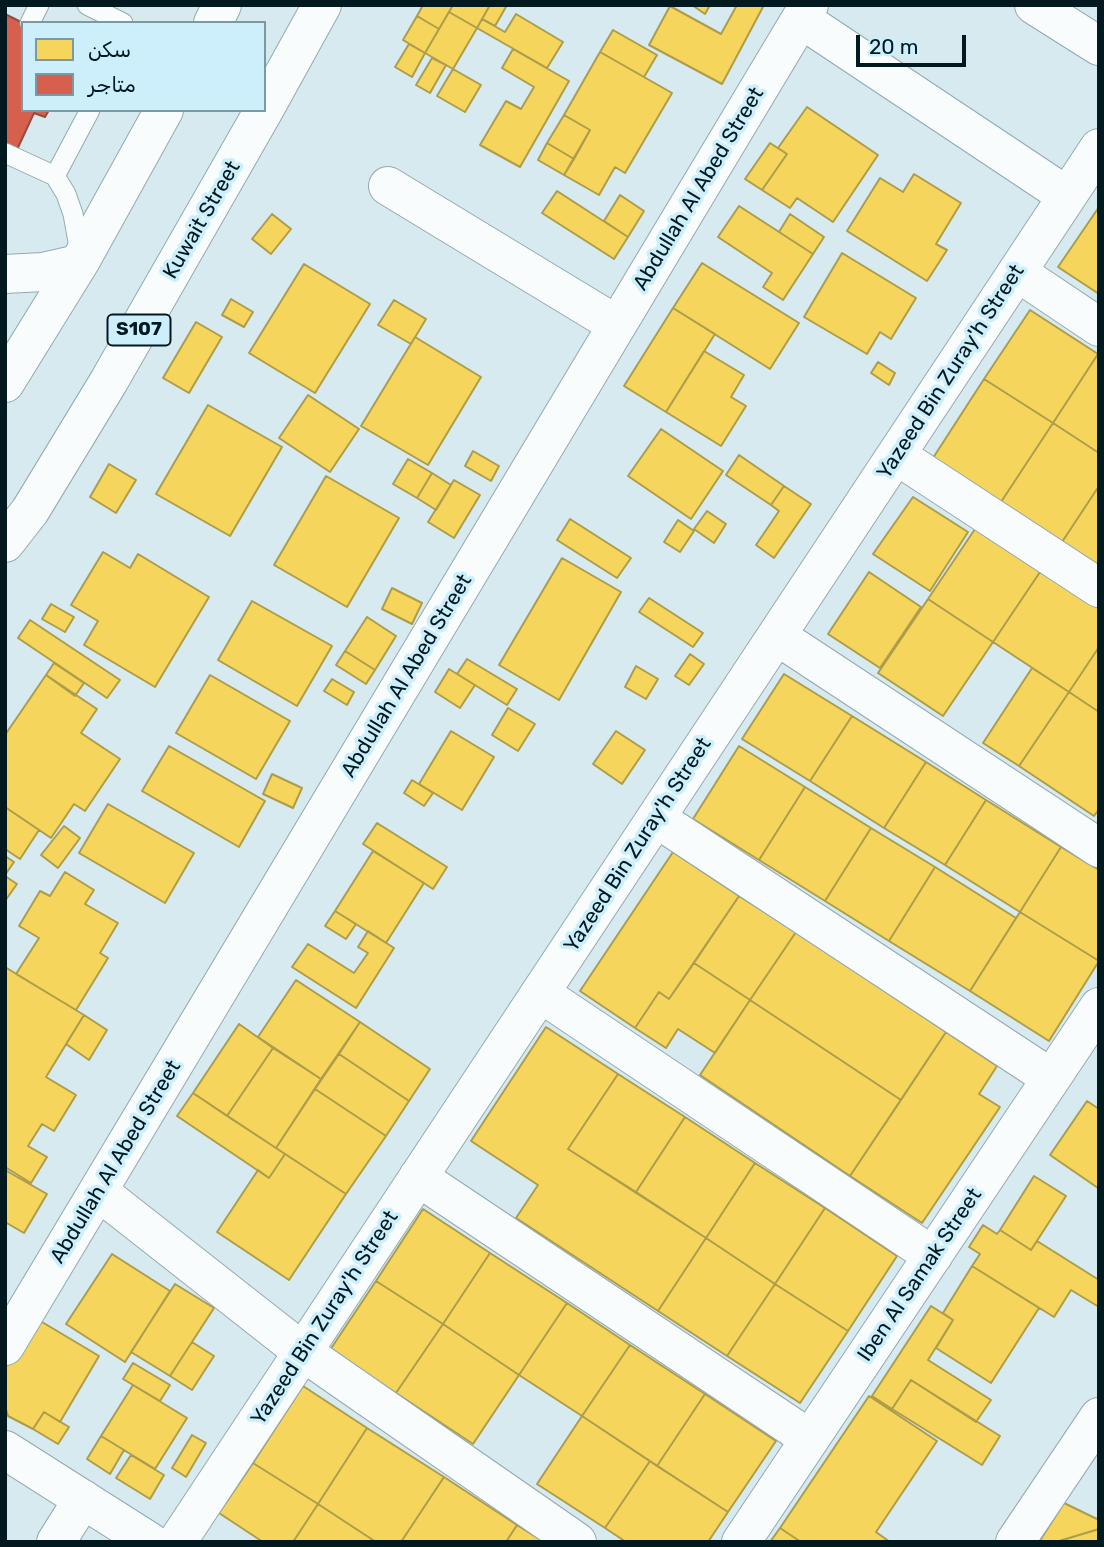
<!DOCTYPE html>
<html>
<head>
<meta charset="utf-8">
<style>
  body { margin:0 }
  #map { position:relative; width:1104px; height:1547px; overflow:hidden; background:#d6eaf0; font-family:Rubik,Cairo,sans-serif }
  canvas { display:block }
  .frame { position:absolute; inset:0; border:7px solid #021920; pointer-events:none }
  .legend { position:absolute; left:21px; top:21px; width:245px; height:91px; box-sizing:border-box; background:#cceffb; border:2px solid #7b99a3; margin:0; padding:9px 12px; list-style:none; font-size:21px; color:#021920 }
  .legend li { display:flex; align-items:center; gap:14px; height:35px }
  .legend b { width:35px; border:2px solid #7b99a3 }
  .scale { position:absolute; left:856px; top:35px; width:110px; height:32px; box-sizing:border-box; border:4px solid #021920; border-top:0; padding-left:9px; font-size:21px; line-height:24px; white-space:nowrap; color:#021920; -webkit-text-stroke:5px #cceffb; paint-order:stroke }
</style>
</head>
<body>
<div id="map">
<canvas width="1104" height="1547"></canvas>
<div class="frame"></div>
<ul class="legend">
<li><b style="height:19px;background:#f6d55c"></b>سكن</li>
<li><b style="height:19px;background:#d6604d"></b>متاجر</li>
</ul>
<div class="scale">20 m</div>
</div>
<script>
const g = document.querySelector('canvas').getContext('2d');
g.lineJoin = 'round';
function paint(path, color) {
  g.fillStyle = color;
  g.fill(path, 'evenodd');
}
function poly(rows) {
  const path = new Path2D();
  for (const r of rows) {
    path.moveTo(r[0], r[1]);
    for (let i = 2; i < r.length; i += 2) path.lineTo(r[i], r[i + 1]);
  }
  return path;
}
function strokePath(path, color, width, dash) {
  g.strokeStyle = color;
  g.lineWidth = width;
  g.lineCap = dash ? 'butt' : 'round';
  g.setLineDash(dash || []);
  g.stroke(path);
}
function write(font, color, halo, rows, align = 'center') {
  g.font = font + ' Rubik,sans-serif';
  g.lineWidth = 7;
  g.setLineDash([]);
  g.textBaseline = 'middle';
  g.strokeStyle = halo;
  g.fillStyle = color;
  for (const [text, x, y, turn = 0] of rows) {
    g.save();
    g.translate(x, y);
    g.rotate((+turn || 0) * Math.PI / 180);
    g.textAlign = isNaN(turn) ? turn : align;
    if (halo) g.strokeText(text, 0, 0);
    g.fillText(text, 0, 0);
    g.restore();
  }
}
const homes = poly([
  [423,5,453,5,439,29,417,16,423,5],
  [453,5,490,5,477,28,449,12,453,5],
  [490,5,507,5,495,26,482,19,490,5],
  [692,5,710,5,705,14,692,5],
  [737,5,764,5,722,84,649,45,670,6,721,34,737,5],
  [449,12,477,28,453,69,425,53,449,12],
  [516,14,563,42,547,68,477,28,482,19,505,32,516,14],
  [417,16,439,29,425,53,403,40,417,16],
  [613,30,657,55,644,77,600,52,613,30],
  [409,44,425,53,412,77,395,67,409,44],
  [513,49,569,81,520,167,480,145,506,101,521,109,534,87,502,68,513,49],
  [600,52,672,93,625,173,615,167,599,195,564,175,590,130,564,115,600,52],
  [432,58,446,65,430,93,416,85,432,58],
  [453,69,481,85,465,112,437,96,453,69],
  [807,107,878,155,833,222,797,198,790,208,762,190,787,154,778,148,807,107],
  [564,115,590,130,574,159,547,143,564,115],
  [547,143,574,159,564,175,538,160,547,143],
  [770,143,787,154,762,190,745,179,770,143],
  [914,174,961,203,936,244,947,250,927,281,847,231,880,178,903,192,914,174],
  [557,191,628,237,614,259,542,213,557,191],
  [620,195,644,211,628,237,604,221,620,195],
  [739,206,813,254,783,300,763,287,772,273,718,237,739,206],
  [1099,207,1099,294,1058,267,1099,207],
  [272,214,291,229,271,254,252,239,272,214],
  [790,214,824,237,813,254,779,232,790,214],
  [842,253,916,298,891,339,880,332,867,354,804,317,842,253],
  [702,263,799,323,770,369,673,308,702,263],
  [304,264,370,304,315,393,249,353,304,264],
  [231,299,253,312,244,327,222,315,231,299],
  [394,300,426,319,411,344,378,325,394,300],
  [673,308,715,334,666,412,624,386,673,308],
  [1030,310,1098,354,1053,423,984,379,1030,310],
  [196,322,222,337,189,393,163,378,196,322],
  [415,337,481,377,428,465,361,426,415,337],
  [704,351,744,375,731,397,746,406,721,446,666,412,704,351],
  [1098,354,1099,354,1099,453,1053,423,1098,354],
  [878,362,895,373,889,385,871,373,878,362],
  [984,379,1053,423,1001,502,933,458,984,379],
  [308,395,359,429,330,472,279,438,308,395],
  [208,405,282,447,230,536,156,494,208,405],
  [1053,423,1099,453,1099,486,1062,542,1001,502,1053,423],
  [661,429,723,471,691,519,628,476,661,429],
  [473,451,499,466,491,481,465,466,473,451],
  [739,455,784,486,771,505,726,475,739,455],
  [408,459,432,473,417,498,393,484,408,459],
  [109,464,136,480,116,513,90,497,109,464],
  [432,473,451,485,436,510,417,498,432,473],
  [326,476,399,518,347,607,274,565,326,476],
  [454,480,480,495,454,538,428,522,454,480],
  [784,486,811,504,774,558,756,545,779,511,771,505,784,486],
  [1099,486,1099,566,1062,542,1099,486],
  [913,497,968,532,930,591,873,554,913,497],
  [707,511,726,524,714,543,694,529,707,511],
  [570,519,631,558,617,578,557,540,570,519],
  [678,520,694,531,680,552,664,542,678,520],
  [975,529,1040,572,993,642,928,599,975,529],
  [103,552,130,568,138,554,209,597,155,687,84,645,98,621,71,605,103,552],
  [562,558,621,592,559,700,499,665,562,558],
  [869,572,921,607,880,668,828,634,869,572],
  [1040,572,1099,599,1099,647,1069,692,993,642,1040,572],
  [392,588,422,603,412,624,382,609,392,588],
  [649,598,703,633,693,647,639,612,649,598],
  [928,599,993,642,943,716,878,673,928,599],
  [252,601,332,646,297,706,218,660,252,601],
  [51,604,74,617,65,632,42,619,51,604],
  [367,617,396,636,375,670,345,651,367,617],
  [30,620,120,680,107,698,18,638,30,620],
  [1099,647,1099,712,1069,692,1099,647],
  [345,651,375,670,366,684,336,665,345,651],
  [690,654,704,664,689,685,675,676,690,654],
  [467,659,517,689,507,705,457,674,467,659],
  [54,663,84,683,75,696,46,675,54,663],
  [636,666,658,679,646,699,625,687,636,666],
  [1032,668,1069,692,1019,766,983,743,1032,668],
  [449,669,475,685,460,708,435,692,449,669],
  [784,674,852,716,810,781,742,739,784,674],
  [46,675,97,709,81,733,120,759,85,811,74,804,51,838,5,807,5,735,46,675],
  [210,675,290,721,256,779,176,733,210,675],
  [332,679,354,692,347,705,324,691,332,679],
  [1069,692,1099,712,1099,809,1094,816,1019,766,1069,692],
  [508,708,535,724,518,751,492,735,508,708],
  [852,716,926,762,884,828,810,781,852,716],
  [451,731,494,757,462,810,419,784,451,731],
  [616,731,645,750,622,784,593,764,616,731],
  [169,746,265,801,239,847,142,791,169,746],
  [739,746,805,787,759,860,693,819,739,746],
  [926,762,986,800,945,865,884,828,926,762],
  [272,774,302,788,293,808,263,794,272,774],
  [412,780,433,793,424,806,404,793,412,780],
  [805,787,871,828,825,901,759,860,805,787],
  [986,800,1061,847,1020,912,945,865,986,800],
  [108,804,194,853,165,903,79,853,108,804],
  [5,807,39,830,20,859,5,849,5,807],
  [377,823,447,867,433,889,363,844,377,823],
  [64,826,80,838,58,868,41,855,64,826],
  [871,828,935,867,889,941,825,901,871,828],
  [1061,847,1099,870,1099,961,1020,912,1061,847],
  [373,851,424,883,386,943,335,911,373,851],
  [673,852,739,896,669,999,659,992,635,1028,580,991,673,852],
  [5,856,14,862,5,875,5,856],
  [935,867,1016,918,970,991,889,941,935,867],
  [65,872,94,890,85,904,118,923,100,953,108,958,76,1010,16,974,39,938,19,926,40,891,50,896,65,872],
  [5,876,17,884,5,901,5,876],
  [739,896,796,932,750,1000,694,963,739,896],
  [335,911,356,924,346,939,325,926,335,911],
  [1020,912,1099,961,1049,1041,970,991,1020,912],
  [368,931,394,948,356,1008,292,967,308,944,354,973,368,953,358,947,368,931],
  [796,932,946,1032,901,1100,750,1000,796,932],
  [694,963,750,1000,715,1053,678,1029,666,1048,635,1028,659,992,669,999,694,963],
  [5,967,84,1015,46,1077,76,1095,54,1131,42,1124,28,1146,47,1157,31,1183,5,1167,5,967],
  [296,980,360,1022,321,1079,258,1037,296,980],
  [750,1000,901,1100,850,1176,700,1075,750,1000],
  [84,1015,107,1030,89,1060,66,1044,84,1015],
  [360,1022,430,1069,409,1101,339,1054,360,1022],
  [239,1024,273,1048,227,1116,193,1093,239,1024],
  [546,1027,618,1074,568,1149,706,1238,658,1311,516,1218,538,1185,471,1141,546,1027],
  [946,1032,997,1066,979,1094,1000,1107,922,1223,850,1176,946,1032],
  [273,1048,321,1079,276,1148,227,1116,273,1048],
  [339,1054,409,1101,386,1136,315,1089,339,1054],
  [618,1074,685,1117,636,1192,568,1149,618,1074],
  [315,1089,386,1136,346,1194,276,1148,315,1089],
  [193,1093,285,1154,269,1178,177,1116,193,1093],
  [1087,1101,1099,1109,1098,1188,1050,1155,1087,1101],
  [685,1117,755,1163,706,1238,636,1192,685,1117],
  [285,1154,346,1194,289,1280,217,1232,258,1170,269,1178,285,1154],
  [755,1163,825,1208,775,1284,706,1238,755,1163],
  [5,1170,47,1194,24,1233,5,1222,5,1170],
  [1034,1176,1066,1196,1031,1250,1000,1230,1034,1176],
  [825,1208,897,1256,848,1331,775,1284,825,1208],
  [423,1209,490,1253,443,1324,376,1281,423,1209],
  [983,1225,997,1234,1000,1230,1031,1250,1037,1241,1099,1280,1099,1307,1071,1290,1054,1317,972,1266,980,1254,969,1247,983,1225],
  [706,1238,775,1284,727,1356,658,1311,706,1238],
  [490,1253,567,1303,519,1375,443,1324,490,1253],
  [112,1254,170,1291,125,1362,66,1324,112,1254],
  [972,1266,1039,1308,991,1383,936,1348,953,1320,943,1313,972,1266],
  [376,1281,443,1324,396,1393,330,1350,376,1281],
  [175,1284,214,1308,170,1376,131,1352,175,1284],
  [775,1284,848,1331,800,1403,727,1356,775,1284],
  [567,1303,630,1345,582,1416,519,1375,567,1303],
  [931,1306,953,1320,928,1360,991,1400,976,1422,911,1380,892,1409,872,1396,931,1306],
  [37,1319,99,1356,60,1422,44,1412,33,1429,8,1416,5,1406,5,1367,37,1319],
  [443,1324,519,1375,473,1444,396,1393,443,1324],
  [192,1342,214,1356,192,1390,170,1376,192,1342],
  [630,1345,705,1394,657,1466,582,1416,630,1345],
  [133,1363,170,1385,160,1401,123,1379,133,1363],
  [911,1380,1000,1436,982,1465,892,1409,911,1380],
  [133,1385,187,1418,155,1469,101,1436,133,1385],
  [303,1386,367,1428,318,1504,253,1463,303,1386],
  [705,1394,776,1441,728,1512,657,1466,705,1394],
  [869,1396,937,1441,876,1532,890,1542,801,1542,780,1528,869,1396],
  [44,1412,69,1427,58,1444,33,1429,44,1412],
  [582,1416,650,1461,605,1528,537,1484,582,1416],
  [367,1428,444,1477,401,1542,376,1542,318,1504,367,1428],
  [192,1435,206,1443,186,1477,172,1468,192,1435],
  [101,1436,124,1450,110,1474,87,1459,101,1436],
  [131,1455,164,1475,150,1499,116,1478,131,1455],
  [650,1461,728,1512,708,1542,626,1542,605,1528,650,1461],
  [253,1463,318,1504,293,1542,263,1542,219,1513,253,1463],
  [444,1477,517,1525,506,1542,401,1542,444,1477],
  [1064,1503,1099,1520,1099,1529,1056,1542,1039,1542,1064,1503],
  [318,1504,376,1542,293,1542,318,1504],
  [517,1525,544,1542,506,1542,517,1525],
  [780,1528,801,1542,770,1542,780,1528],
  [1099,1529,1099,1542,1056,1542,1099,1529]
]);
const shops = poly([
  [5,14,23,23,23,110,49,110,45,117,34,113,15,154,5,149,5,14]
]);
const lane = poly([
  [87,5,123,23],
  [30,23,39,5],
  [5,153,55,176],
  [80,253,73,214,66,194,55,176,90,110]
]);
const street = poly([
  [1034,5,1099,46],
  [801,19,1067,196],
  [388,186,617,325],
  [1017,272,1099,327],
  [5,274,43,272,78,264],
  [896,455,1099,588],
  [777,636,1099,848],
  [656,818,1051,1078],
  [540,993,933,1256],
  [418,1177,810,1439],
  [98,1191,303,1352,577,1542],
  [5,1346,809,5],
  [5,1450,150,1542],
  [56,1542,83,1499],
  [177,1542,1099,148],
  [741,1542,1099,1007],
  [1015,1542,1099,1417]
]);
const primary = poly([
  [213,23,222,5],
  [264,110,322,5],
  [5,383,81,260,164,110],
  [5,543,30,511,109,381,264,110]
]);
const shields = [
  [139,330,63]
];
const shieldNames = [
  ["S107",139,330]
];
const streetNames = [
  ["Abdullah Al Abed Street",699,189,-59],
  ["Kuwait Street",202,220,-60],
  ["Yazeed Bin Zuray'h Street",951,372,-57],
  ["Abdullah Al Abed Street",407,676,-59],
  ["Yazeed Bin Zuray'h Street",638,845,-57],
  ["Abdullah Al Abed Street",116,1162,-59],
  ["Iben Al Samak Street",920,1275,-56],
  ["Yazeed Bin Zuray'h Street",325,1318,-57]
];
paint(homes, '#f6d55c');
strokePath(homes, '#ad9d4a', 2);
paint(shops, '#d6604d');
strokePath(shops, '#964b40', 2);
strokePath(lane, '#95a9af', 21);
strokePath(street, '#95a9af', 40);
strokePath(primary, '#95a9af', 40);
strokePath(lane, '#f9fcfd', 19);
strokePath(street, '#f9fcfd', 38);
strokePath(primary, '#f9fcfd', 38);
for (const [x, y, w] of shields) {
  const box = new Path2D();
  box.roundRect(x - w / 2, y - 15.5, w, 31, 5);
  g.fillStyle = '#cceffb';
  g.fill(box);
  strokePath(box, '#021920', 2);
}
write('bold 19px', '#021920', null, shieldNames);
write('21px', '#021920', '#cceffb', streetNames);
</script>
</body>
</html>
